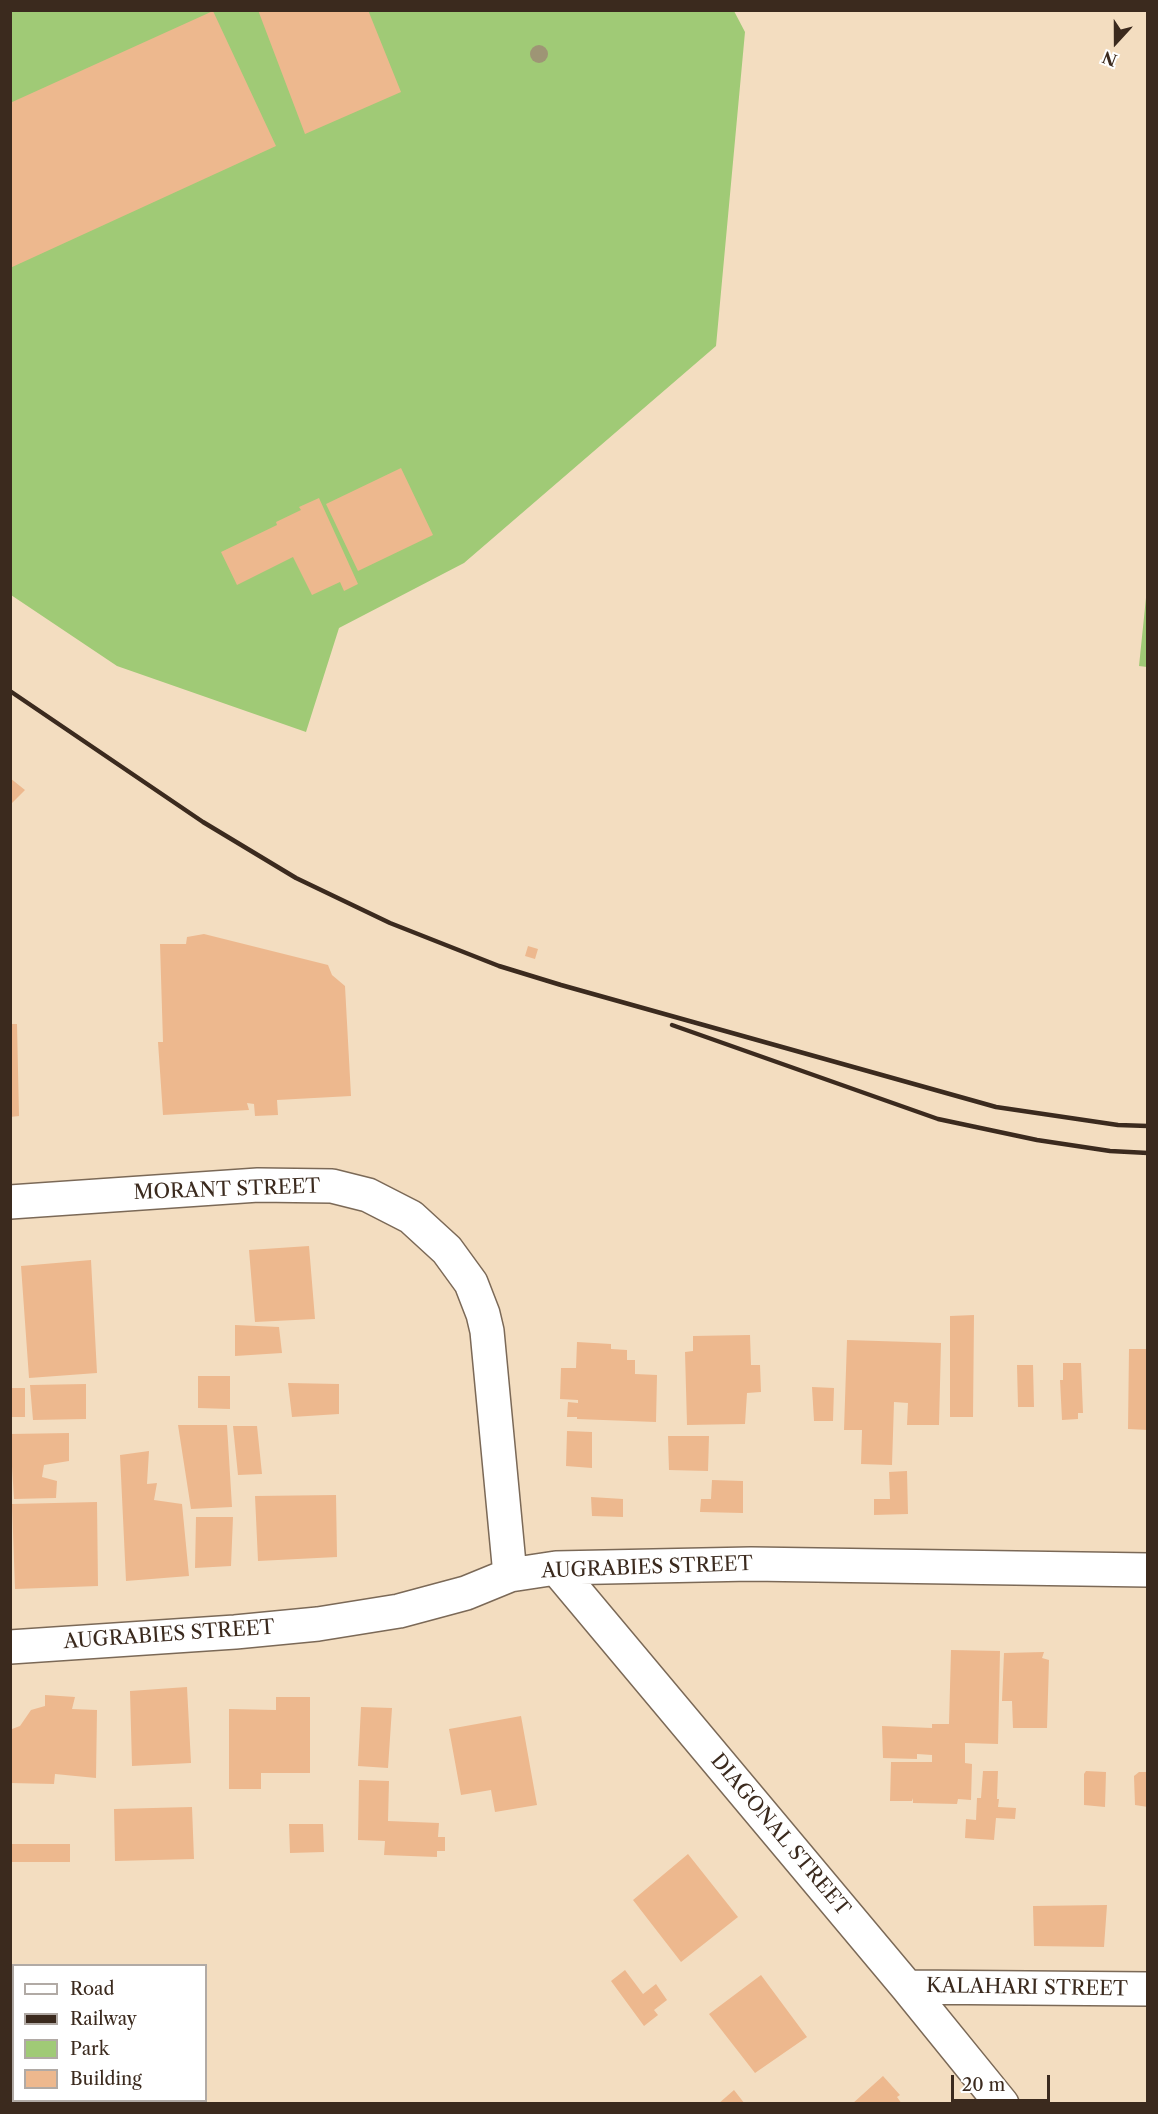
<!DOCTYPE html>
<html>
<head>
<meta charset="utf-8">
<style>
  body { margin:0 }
  #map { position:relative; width:1158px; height:2114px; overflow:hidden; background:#f3ddc0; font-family:"Libre Caslon Text",serif }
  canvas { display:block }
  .frame { position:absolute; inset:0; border:12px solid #3b2a1e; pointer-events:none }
  .legend { position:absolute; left:12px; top:1964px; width:195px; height:138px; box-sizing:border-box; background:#fff; border:2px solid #b1aaa5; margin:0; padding:8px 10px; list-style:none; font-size:18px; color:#3b2a1e }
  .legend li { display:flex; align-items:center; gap:12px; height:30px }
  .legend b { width:30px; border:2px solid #b1aaa5 }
  .north { position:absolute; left:1086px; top:12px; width:60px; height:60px; -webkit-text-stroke:4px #fff; paint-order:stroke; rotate:201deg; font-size:16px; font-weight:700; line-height:24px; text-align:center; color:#3b2a1e }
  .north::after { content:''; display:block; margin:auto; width:21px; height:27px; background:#3b2a1e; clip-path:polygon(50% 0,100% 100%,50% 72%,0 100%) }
  .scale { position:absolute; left:951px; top:2075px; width:99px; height:27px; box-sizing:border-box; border:3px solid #3b2a1e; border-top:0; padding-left:8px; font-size:18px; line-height:21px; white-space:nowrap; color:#3b2a1e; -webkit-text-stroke:4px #fff; paint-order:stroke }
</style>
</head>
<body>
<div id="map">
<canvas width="1158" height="2114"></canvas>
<div class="frame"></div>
<ul class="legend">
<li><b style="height:8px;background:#fff"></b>Road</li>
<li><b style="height:8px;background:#3b2a1e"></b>Railway</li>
<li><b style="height:16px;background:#a0ca76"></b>Park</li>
<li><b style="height:16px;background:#edb88e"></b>Building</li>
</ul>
<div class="north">N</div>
<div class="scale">20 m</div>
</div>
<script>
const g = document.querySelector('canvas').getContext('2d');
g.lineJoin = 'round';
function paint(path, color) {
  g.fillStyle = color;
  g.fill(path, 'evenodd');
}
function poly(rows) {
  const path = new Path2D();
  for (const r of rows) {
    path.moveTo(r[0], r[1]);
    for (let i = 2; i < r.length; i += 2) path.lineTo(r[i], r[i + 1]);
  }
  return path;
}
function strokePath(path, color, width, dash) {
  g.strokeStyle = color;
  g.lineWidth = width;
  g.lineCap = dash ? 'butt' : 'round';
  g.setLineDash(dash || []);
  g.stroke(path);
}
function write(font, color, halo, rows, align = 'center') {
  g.font = font + ' "Libre Caslon Text",serif';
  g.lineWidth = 5;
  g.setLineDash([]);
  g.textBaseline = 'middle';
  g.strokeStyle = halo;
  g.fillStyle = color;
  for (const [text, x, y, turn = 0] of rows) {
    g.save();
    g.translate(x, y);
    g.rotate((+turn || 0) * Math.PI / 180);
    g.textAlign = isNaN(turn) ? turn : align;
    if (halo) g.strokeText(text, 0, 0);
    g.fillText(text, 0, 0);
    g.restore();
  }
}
const green = poly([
  [10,11,734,11,745,32,716,346,464,563,339,628,306,732,117,666,11,595],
  [1147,588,1147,667,1139,666]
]);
const building = poly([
  [258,10,368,10,401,92,305,134],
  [213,11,276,146,10,268,10,103],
  [401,468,433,535,358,571,326,504],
  [319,498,358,584,344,591,340,582,312,595,293,557,237,585,221,552,277,525,276,522,301,510,299,507],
  [10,778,25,790,10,805],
  [204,934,328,965,332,975,345,986,351,1096,277,1100,278,1115,255,1116,254,1104,247,1103,249,1110,163,1115,158,1042,163,1042,160,944,186,944,187,937],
  [528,946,538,949,535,959,525,956],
  [10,1024,17,1024,19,1116,10,1117],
  [309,1246,315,1319,255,1322,249,1250],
  [91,1260,97,1373,29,1378,21,1266],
  [974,1315,973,1417,950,1417,950,1316],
  [235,1325,279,1327,282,1353,235,1356],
  [750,1335,751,1365,760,1365,761,1392,747,1393,745,1424,687,1425,685,1352,693,1351,693,1336],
  [847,1340,941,1343,939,1425,907,1425,908,1403,894,1402,892,1465,861,1464,862,1430,844,1430],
  [577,1342,611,1344,611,1349,627,1350,627,1360,635,1360,635,1374,657,1375,656,1422,577,1419,577,1417,567,1417,568,1402,578,1403,578,1400,560,1399,561,1368,576,1368],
  [1129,1349,1148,1349,1148,1430,1128,1429],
  [1063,1363,1081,1363,1083,1413,1078,1413,1078,1419,1062,1420,1060,1380,1063,1380],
  [1017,1365,1033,1365,1034,1407,1018,1407],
  [198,1376,230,1376,230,1409,198,1408],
  [288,1383,339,1384,339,1414,292,1417],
  [86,1384,86,1419,33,1420,30,1385],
  [812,1387,834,1388,833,1421,814,1421],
  [10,1388,25,1388,25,1417,10,1417],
  [178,1425,227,1425,232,1507,191,1509],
  [233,1426,257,1426,262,1474,238,1475],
  [567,1431,592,1432,592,1468,566,1466],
  [69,1433,69,1461,44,1465,42,1477,57,1481,56,1498,14,1499,10,1434],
  [668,1436,709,1436,708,1471,669,1470],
  [149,1451,147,1484,157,1483,154,1500,182,1504,189,1576,126,1581,120,1455],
  [907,1471,908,1514,874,1515,874,1499,890,1499,889,1472],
  [712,1480,743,1481,743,1513,700,1512,701,1499,711,1499],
  [336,1495,337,1557,258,1561,255,1496],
  [591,1497,623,1499,623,1517,592,1516],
  [97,1502,98,1586,15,1589,12,1504],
  [196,1517,233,1517,231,1566,195,1568],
  [951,1650,1000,1651,998,1744,965,1743,965,1763,972,1764,971,1800,958,1799,957,1804,913,1803,913,1798,912,1801,890,1801,891,1762,932,1762,932,1755,917,1754,917,1759,883,1758,882,1726,932,1728,932,1724,949,1724],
  [1044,1652,1042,1658,1049,1660,1047,1728,1013,1728,1012,1701,1002,1701,1004,1653],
  [187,1687,191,1763,132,1766,130,1691],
  [45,1695,75,1697,72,1709,97,1710,96,1778,55,1774,54,1784,10,1783,12,1729,20,1726,31,1710,45,1706],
  [276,1697,310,1697,310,1773,261,1773,261,1789,229,1789,229,1709,276,1710],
  [361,1707,392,1708,388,1768,358,1766],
  [521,1716,537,1805,495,1812,491,1790,461,1795,449,1729],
  [983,1771,998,1771,997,1799,999,1799,998,1807,1016,1808,1015,1819,996,1818,994,1840,965,1838,966,1819,976,1820,977,1798,981,1798],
  [1086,1771,1106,1772,1105,1807,1084,1805,1084,1774],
  [1139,1772,1148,1772,1148,1807,1135,1805,1134,1776],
  [359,1780,389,1781,388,1821,439,1823,438,1837,445,1837,445,1851,437,1851,437,1857,384,1855,385,1841,358,1840],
  [192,1807,194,1859,115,1861,114,1809],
  [289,1824,323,1824,324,1852,290,1853],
  [10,1844,70,1844,70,1862,10,1862],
  [688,1854,738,1917,681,1962,633,1900],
  [1107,1905,1104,1947,1034,1946,1033,1906],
  [625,1970,643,1994,656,1984,667,2000,654,2010,658,2015,644,2026,611,1981],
  [761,1975,807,2037,755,2073,709,2014],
  [883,2076,900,2095,897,2097,902,2104,852,2104],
  [734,2090,745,2104,718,2104]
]);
const minor = poly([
  [10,1202,258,1185,332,1186,368,1195,411,1217,447,1250,471,1283,483,1314,487,1331,510,1575],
  [556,1568,907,1987,1002,2104],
  [10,1647,235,1632,318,1624,399,1611,466,1593,510,1575,556,1568,751,1564,1148,1570],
  [907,1987,1148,1989]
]);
const rail = poly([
  [10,691,203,822,296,878,390,923,499,966,561,985,996,1107,1118,1125,1148,1126],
  [672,1025,938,1119,1037,1140,1110,1151,1148,1153]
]);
const trees = [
  [539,54]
];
const streetNames = [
  ["MORANT STREET",227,1190,-2],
  ["AUGRABIES STREET",647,1568,-2],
  ["AUGRABIES STREET",169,1635,-4],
  ["DIAGONAL STREET",780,1835,50],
  ["KALAHARI STREET",1027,1988,1]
];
paint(green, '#a0ca76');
paint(building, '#edb88e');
strokePath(minor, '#7b6957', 36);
strokePath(minor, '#fff', 33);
strokePath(rail, '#3b2a1e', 4.5);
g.fillStyle = '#9e9575';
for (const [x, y] of trees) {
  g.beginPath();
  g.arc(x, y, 9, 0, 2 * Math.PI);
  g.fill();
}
write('20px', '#3b2a1e', '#fff', streetNames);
</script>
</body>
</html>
